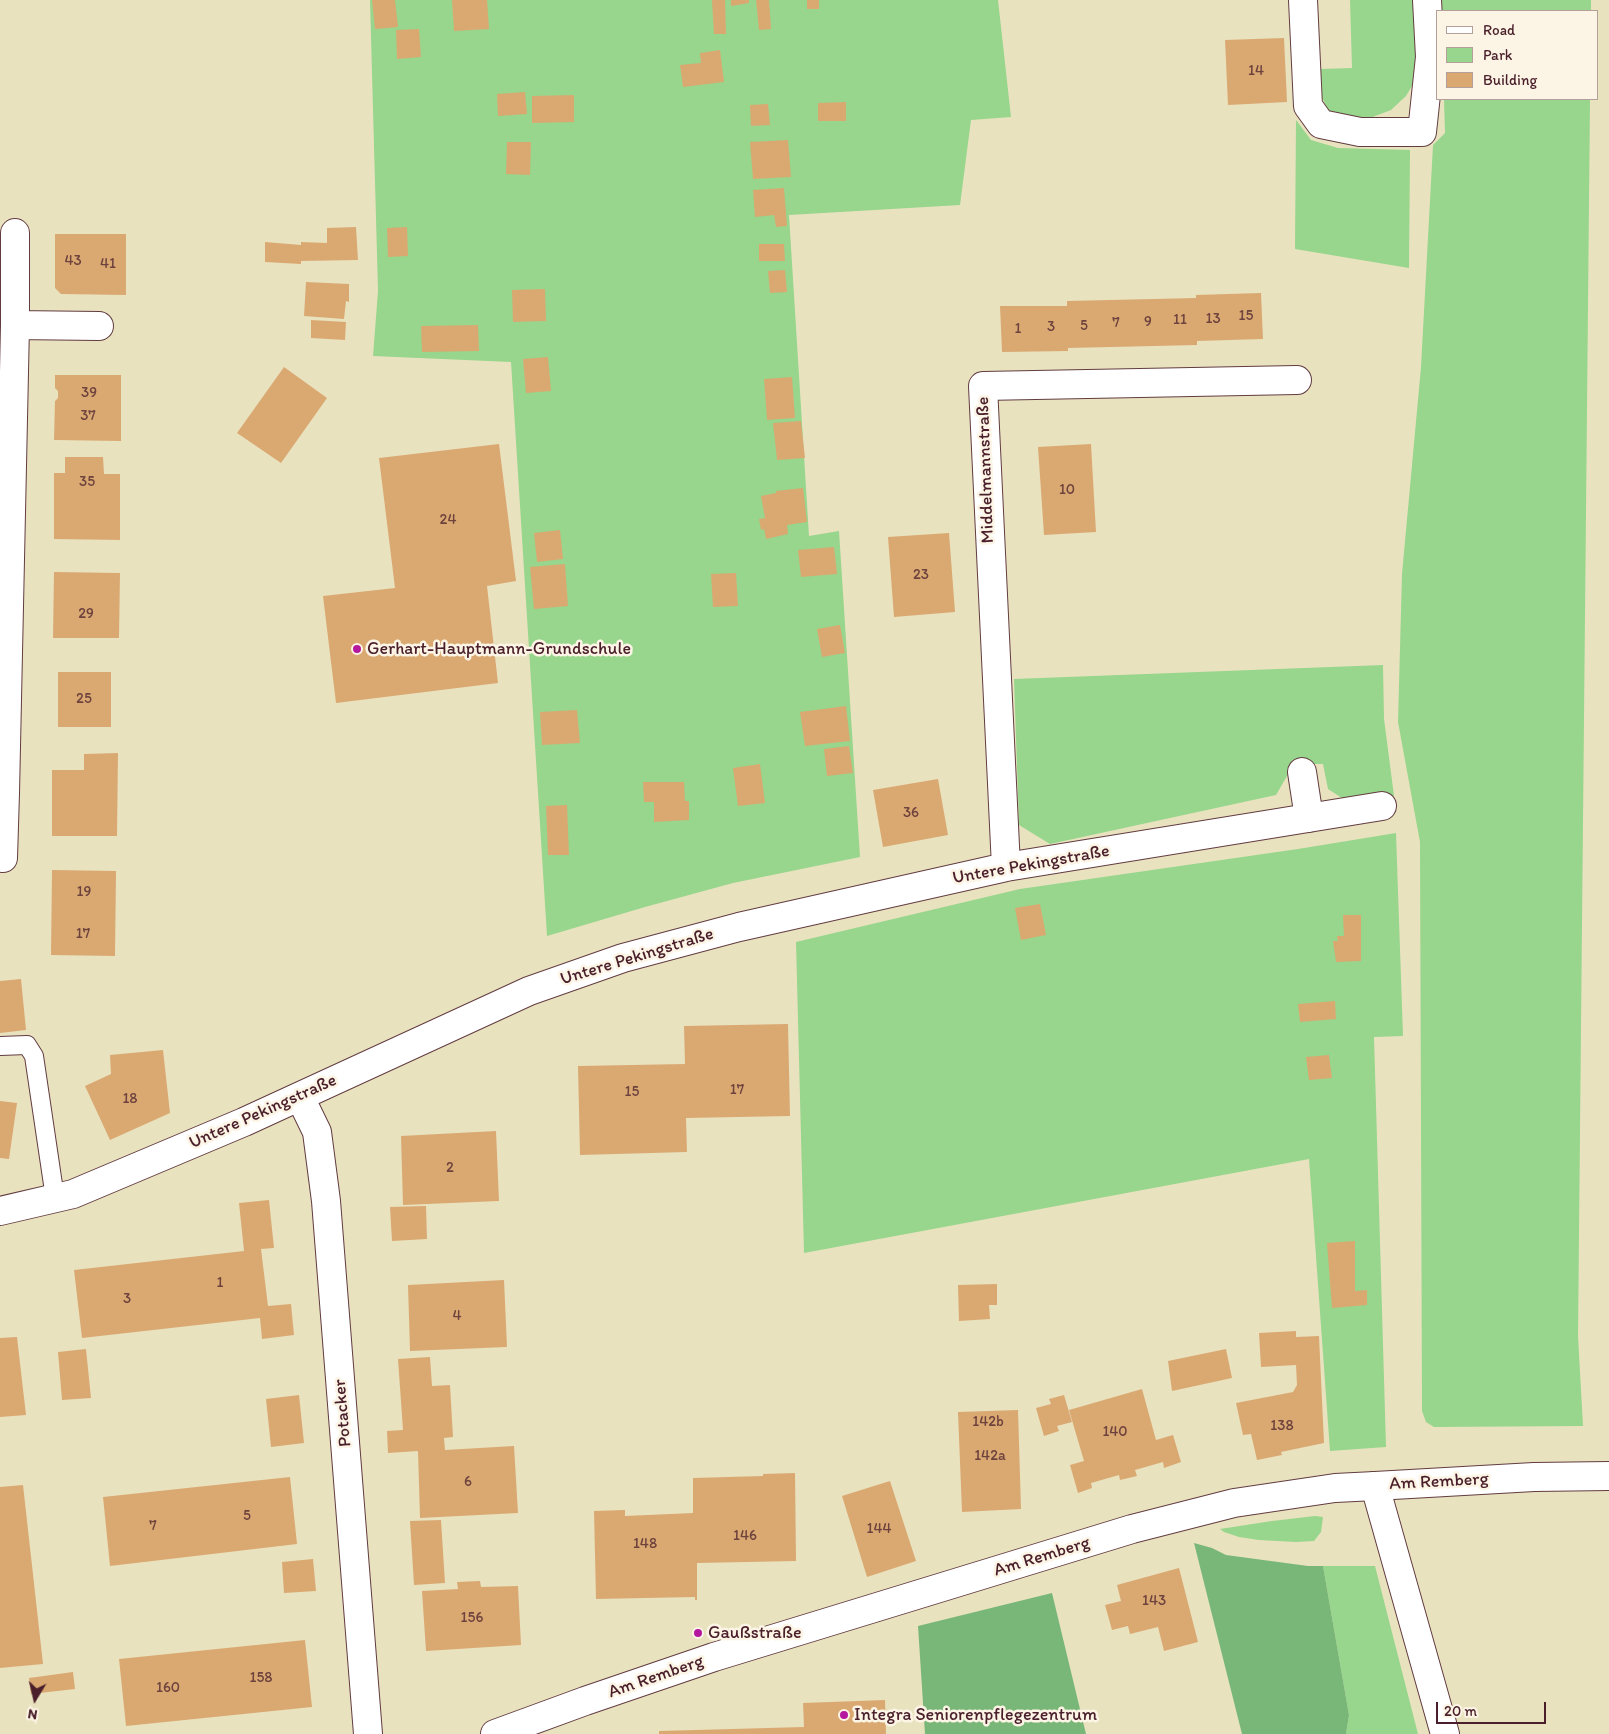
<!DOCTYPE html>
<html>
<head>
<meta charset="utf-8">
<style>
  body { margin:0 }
  #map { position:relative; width:1609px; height:1734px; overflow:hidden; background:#e9e2bf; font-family:Itim,sans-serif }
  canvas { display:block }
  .legend { position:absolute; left:1436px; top:10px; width:162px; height:90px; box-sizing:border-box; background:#fcf5e5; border:1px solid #b59f9b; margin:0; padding:6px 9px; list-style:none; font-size:15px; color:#4a1f2b }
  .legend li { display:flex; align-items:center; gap:10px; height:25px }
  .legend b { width:25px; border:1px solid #b59f9b }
  .north { position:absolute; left:10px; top:1674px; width:50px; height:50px; -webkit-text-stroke:4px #fcf5e5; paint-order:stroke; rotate:189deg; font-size:14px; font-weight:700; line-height:20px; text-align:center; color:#4a1f2b }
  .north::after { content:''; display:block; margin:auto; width:18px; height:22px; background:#4a1f2b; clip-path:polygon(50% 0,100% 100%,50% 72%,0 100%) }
  .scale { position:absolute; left:1436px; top:1702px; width:110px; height:22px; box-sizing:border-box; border:2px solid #4a1f2b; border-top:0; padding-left:6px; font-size:15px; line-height:18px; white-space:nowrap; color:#4a1f2b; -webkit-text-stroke:4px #fcf5e5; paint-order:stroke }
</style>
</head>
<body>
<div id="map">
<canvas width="1609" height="1734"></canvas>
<ul class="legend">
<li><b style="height:6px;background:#fff"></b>Road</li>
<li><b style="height:14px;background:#97d68c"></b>Park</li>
<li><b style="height:14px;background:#daa972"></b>Building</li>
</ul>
<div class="north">N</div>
<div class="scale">20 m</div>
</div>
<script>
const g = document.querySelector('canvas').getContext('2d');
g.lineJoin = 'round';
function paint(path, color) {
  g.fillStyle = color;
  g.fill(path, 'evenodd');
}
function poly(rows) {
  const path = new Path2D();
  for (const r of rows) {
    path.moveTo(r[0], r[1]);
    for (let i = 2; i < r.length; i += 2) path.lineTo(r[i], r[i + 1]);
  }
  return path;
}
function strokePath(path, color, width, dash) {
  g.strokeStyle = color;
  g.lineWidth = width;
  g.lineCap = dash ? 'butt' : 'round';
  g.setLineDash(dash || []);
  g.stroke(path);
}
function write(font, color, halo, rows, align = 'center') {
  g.font = font + ' Itim,sans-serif';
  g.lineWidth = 5;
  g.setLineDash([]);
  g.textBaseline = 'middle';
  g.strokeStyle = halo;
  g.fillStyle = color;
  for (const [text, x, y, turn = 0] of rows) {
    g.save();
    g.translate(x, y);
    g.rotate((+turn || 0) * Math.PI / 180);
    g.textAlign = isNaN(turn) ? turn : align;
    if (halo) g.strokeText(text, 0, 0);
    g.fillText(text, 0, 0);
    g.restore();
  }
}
const green = poly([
  [370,0,998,0,1011,117,971,120,960,205,789,215,809,536,839,531,860,857,733,883,645,907,547,936,511,362,373,356,378,291],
  [1350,0,1415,0,1419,63,1416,79,1406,96,1391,110,1362,121,1339,117,1328,110,1320,93,1320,69,1352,68],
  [1440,0,1591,0,1591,11,1441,11],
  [1444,99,1590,99,1578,1336,1583,1426,1434,1427,1426,1422,1422,1411,1420,842,1398,722,1402,574,1421,367,1433,145,1445,133],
  [1296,120,1311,140,1338,148,1410,150,1409,268,1295,249],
  [1383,665,1384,719,1394,796,1342,798,1328,789,1323,764,1294,764,1276,795,1050,844,1019,825,1014,679],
  [1396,833,1403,1036,1374,1037,1386,1447,1330,1451,1309,1159,804,1253,796,942,1020,889,1298,849],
  [1315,1516,1323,1517,1321,1532,1314,1541,1296,1542,1259,1540,1239,1537,1224,1532,1220,1529,1272,1521],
  [1323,1566,1375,1566,1418,1734,1346,1734,1349,1715]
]);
const forest = poly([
  [1194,1543,1212,1548,1226,1555,1308,1566,1323,1566,1349,1715,1346,1734,1242,1734],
  [1052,1593,1086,1734,925,1734,918,1626]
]);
const building = poly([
  [372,0,395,0,398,27,375,29],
  [452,0,487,0,489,29,454,31],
  [712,0,725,0,726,34,714,34],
  [731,0,749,0,749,3,731,6],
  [756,0,769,0,771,29,759,30],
  [807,0,819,0,819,9,807,9],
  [419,29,421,57,397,59,396,30],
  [1284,38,1287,102,1228,105,1225,40],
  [720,50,724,82,683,87,680,65,701,63,700,53],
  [525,92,527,114,498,116,497,94],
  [574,95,574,122,532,123,532,96],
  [846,102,846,121,818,121,818,103],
  [768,104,770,125,751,126,750,105],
  [788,140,791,177,753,179,750,142],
  [507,142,531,142,530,175,506,174],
  [784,188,787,226,776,227,774,215,755,217,753,190],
  [356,227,358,260,301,261,301,264,265,262,265,242,301,245,301,242,327,243,327,228],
  [407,227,408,256,388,257,387,228],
  [55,234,126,234,126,295,61,294,55,288],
  [759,244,784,244,785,261,759,261],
  [785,270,787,292,770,293,768,271],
  [306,282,349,284,349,302,346,301,344,319,304,316],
  [545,289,546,321,513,322,512,290],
  [1261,293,1263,339,1197,341,1197,345,1068,348,1068,351,1002,352,1000,306,1067,306,1067,301,1196,298,1196,295],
  [311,320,346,322,345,340,311,338],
  [478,325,479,351,422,352,421,326],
  [548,357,551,391,526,393,523,359],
  [284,367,327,398,281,463,237,433],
  [55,375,121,375,121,441,54,440,55,401,58,398,58,391,55,388],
  [792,377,795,418,767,420,764,379],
  [801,421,805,458,777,460,773,423],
  [499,444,516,581,487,586,498,683,336,703,323,596,395,588,379,458],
  [1091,444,1096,532,1044,535,1038,447],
  [65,457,103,457,104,474,120,474,120,540,54,539,54,473,65,473],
  [803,488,807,522,787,525,788,534,766,539,764,529,761,530,759,519,765,518,761,496,776,493,776,491],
  [560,530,563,559,537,562,534,533],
  [949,533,955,612,894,617,888,537],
  [834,547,837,574,801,577,798,550],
  [565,564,568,606,534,609,530,567],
  [54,572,120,573,119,638,53,638],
  [736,573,738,606,713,607,711,574],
  [840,625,845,653,822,657,817,629],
  [58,672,111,672,111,727,58,727],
  [846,706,850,741,805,746,800,712],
  [577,710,580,743,542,745,540,712],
  [849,746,853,773,827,776,824,749],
  [118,753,117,836,52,836,52,770,84,770,84,754],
  [760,764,765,803,738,806,733,768],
  [938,779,948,835,883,847,873,790],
  [643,782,684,782,685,801,689,801,689,820,654,822,654,802,644,802],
  [567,805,569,855,548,855,546,806],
  [52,870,116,871,115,956,51,955],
  [1040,904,1046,935,1021,940,1015,908],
  [1343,915,1361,915,1361,961,1336,962,1333,941,1338,941,1337,936,1344,936],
  [21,979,26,1030,0,1033,0,981],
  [1335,1001,1336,1019,1300,1022,1298,1004],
  [788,1024,790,1116,686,1118,687,1152,580,1155,578,1066,685,1064,684,1026],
  [163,1050,170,1113,110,1140,85,1086,111,1074,110,1055],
  [1329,1055,1332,1078,1309,1080,1306,1057],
  [0,1101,17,1103,9,1159,0,1158],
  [496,1131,499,1201,403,1205,401,1136],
  [269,1200,274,1248,261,1249,268,1306,291,1304,294,1335,262,1339,260,1318,82,1338,74,1270,244,1251,239,1203],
  [426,1206,427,1239,392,1241,390,1207],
  [1355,1241,1355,1291,1367,1290,1367,1305,1332,1308,1327,1243],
  [504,1280,507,1347,410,1351,408,1285],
  [997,1284,997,1305,989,1305,990,1319,959,1321,958,1285],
  [1296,1331,1296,1337,1319,1336,1324,1443,1281,1452,1282,1455,1257,1460,1251,1434,1243,1435,1236,1403,1293,1392,1297,1385,1296,1365,1261,1367,1259,1333],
  [17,1337,26,1415,0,1417,0,1338],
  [86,1349,91,1398,62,1400,58,1352],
  [1226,1349,1232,1378,1172,1391,1168,1361],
  [430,1357,432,1386,450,1385,453,1437,444,1438,445,1450,514,1446,518,1513,420,1518,418,1451,388,1453,387,1431,403,1430,398,1359],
  [1142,1389,1156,1440,1173,1435,1181,1462,1164,1468,1163,1462,1135,1470,1137,1476,1120,1480,1119,1475,1091,1483,1092,1488,1078,1493,1070,1465,1084,1461,1069,1410],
  [299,1395,304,1443,271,1447,266,1399],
  [1064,1395,1072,1422,1057,1426,1059,1431,1044,1436,1036,1408,1051,1404,1049,1399],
  [1018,1410,1021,1509,962,1512,958,1412],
  [795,1473,796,1561,697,1563,697,1600,695,1600,695,1597,596,1599,594,1511,625,1510,625,1516,693,1513,693,1478,763,1476,763,1474],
  [290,1477,297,1544,110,1566,103,1497],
  [890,1481,916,1561,867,1577,842,1496],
  [23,1485,43,1664,0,1668,0,1487],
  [441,1520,445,1583,414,1585,410,1521],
  [313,1559,316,1591,284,1593,282,1562],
  [1179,1568,1198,1642,1164,1651,1158,1627,1130,1634,1128,1626,1112,1630,1105,1605,1121,1601,1117,1585],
  [480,1581,481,1587,518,1586,521,1645,426,1651,422,1591,458,1589,457,1582],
  [305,1640,312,1707,126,1726,119,1659],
  [73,1672,75,1689,31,1694,29,1678],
  [885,1700,886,1734,659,1734,659,1731,804,1727,803,1703]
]);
const service = poly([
  [0,1046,27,1045,34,1056,55,1198]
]);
const minor = poly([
  [1303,0,1308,106,1321,124,1360,132,1422,132,1430,57,1427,0],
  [15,325,99,326],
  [1302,772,1309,818],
  [0,793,5,793,15,325,15,233],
  [3,858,5,793],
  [1006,867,983,386,1297,380],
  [300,1097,317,1132,326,1201,368,1734],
  [0,1211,73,1194,244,1122,529,991,623,958,739,927,1006,867,1382,806],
  [495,1734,585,1701,714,1657,1132,1529,1234,1503,1335,1488,1375,1486]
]);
const tertiary = poly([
  [1375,1486,1534,1477,1609,1476]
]);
const trunk = poly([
  [1375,1486,1445,1734]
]);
const markers = [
  [357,649,5,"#b5179e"],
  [698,1633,5,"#b5179e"],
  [844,1715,5,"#b5179e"]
];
const numberNames = [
  ["14",1256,71],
  ["43",73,261],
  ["41",108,264],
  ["15",1246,316],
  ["13",1213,319],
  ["11",1180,320],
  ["9",1148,322],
  ["7",1116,323],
  ["5",1084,326],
  ["3",1051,327],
  ["1",1018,329],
  ["39",89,393],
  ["37",88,416],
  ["35",87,482],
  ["10",1067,490],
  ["24",448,520],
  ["23",921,575],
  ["29",86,614],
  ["25",84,699],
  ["36",911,813],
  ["19",84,892],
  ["17",83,934],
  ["17",737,1090],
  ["15",632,1092],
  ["18",130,1099],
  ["2",450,1168],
  ["1",220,1283],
  ["3",127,1299],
  ["4",457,1316],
  ["142b",988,1422],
  ["138",1282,1426],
  ["140",1115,1432],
  ["142a",990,1456],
  ["6",468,1482],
  ["5",247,1516],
  ["7",153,1526],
  ["144",879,1529],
  ["146",745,1536],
  ["148",645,1544],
  ["143",1154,1601],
  ["156",472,1618],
  ["158",261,1678],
  ["160",168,1688]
];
const streetNames = [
  ["Middelmannstraße",986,470,-92],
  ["Untere Pekingstraße",1031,865,-10],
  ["Untere Pekingstraße",637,957,-17],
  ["Untere Pekingstraße",263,1112,-24],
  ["Potacker",343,1413,-95],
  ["Am Remberg",1439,1482,-3],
  ["Am Remberg",1042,1557,-17],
  ["Am Remberg",656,1677,-19]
];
const poiNames = [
  ["Gerhart-Hauptmann-Grundschule",367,649],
  ["Gaußstraße",708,1633],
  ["Integra Seniorenpflegezentrum",854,1715]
];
paint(green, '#97d68c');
paint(forest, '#79b778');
paint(building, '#daa972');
strokePath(service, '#623c41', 20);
strokePath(minor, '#623c41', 30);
strokePath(tertiary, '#623c41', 30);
strokePath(trunk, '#623c41', 30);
strokePath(service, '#fff', 18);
strokePath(minor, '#fff', 28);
strokePath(tertiary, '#fff', 28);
strokePath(trunk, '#fff', 28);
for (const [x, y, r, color] of markers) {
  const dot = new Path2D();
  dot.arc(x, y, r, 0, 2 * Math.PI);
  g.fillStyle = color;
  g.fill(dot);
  strokePath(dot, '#fcf5e5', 2);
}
write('15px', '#6e423d', null, numberNames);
write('18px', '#4a1f2b', '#fcf5e5', streetNames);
write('18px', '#4a1f2b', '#fcf5e5', poiNames, 'left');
</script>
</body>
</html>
